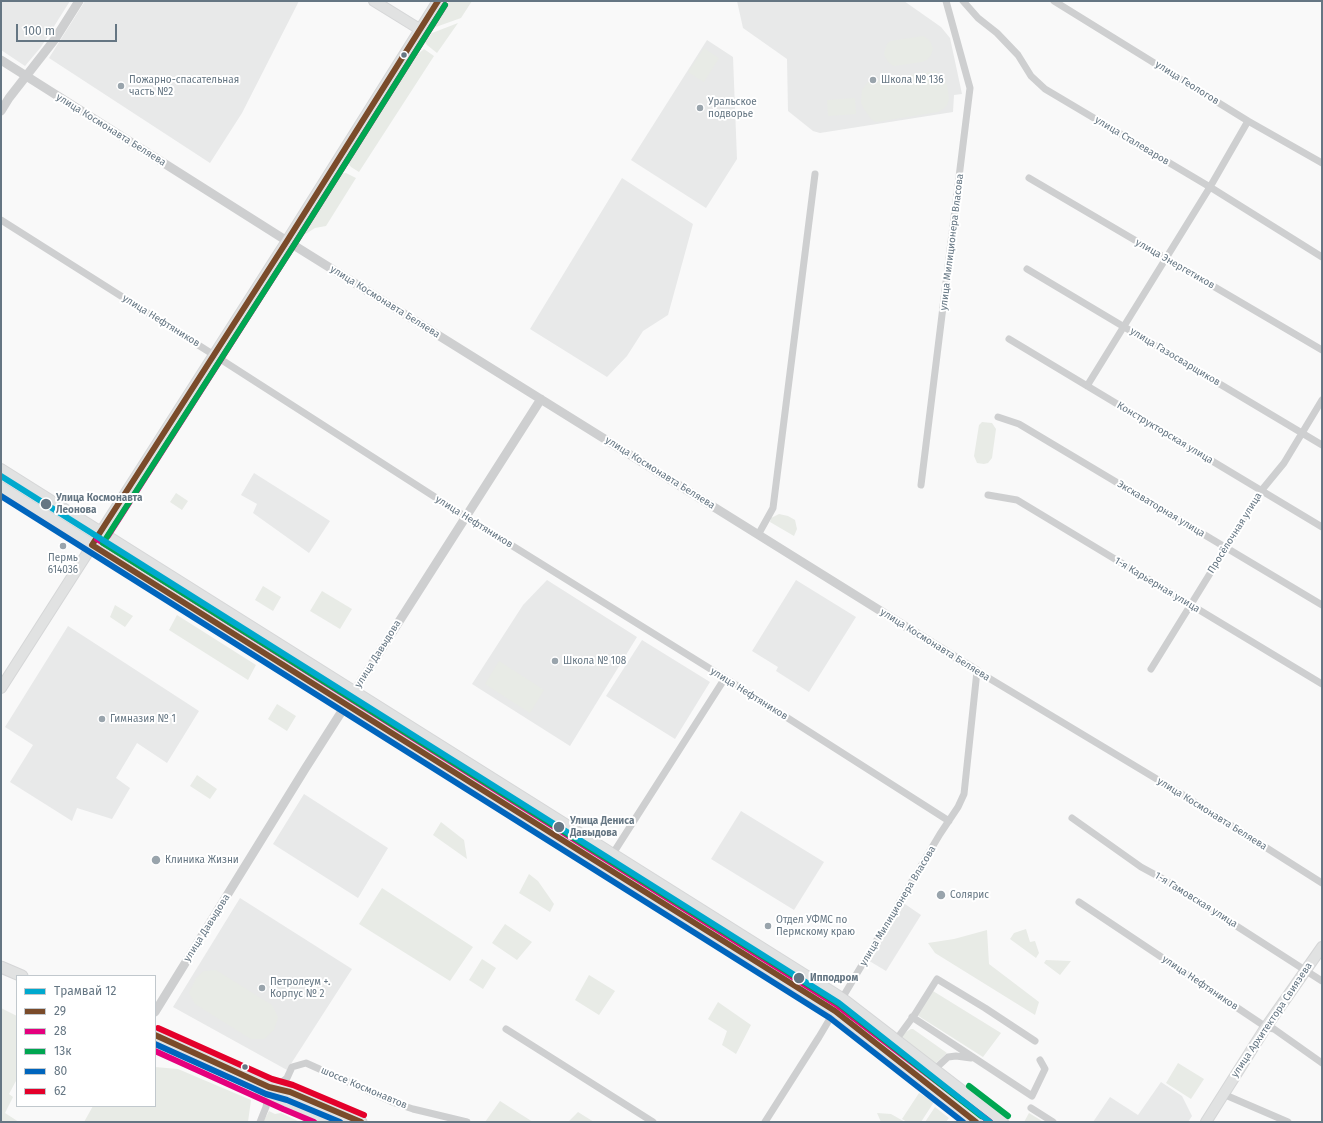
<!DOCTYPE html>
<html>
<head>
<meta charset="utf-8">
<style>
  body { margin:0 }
  #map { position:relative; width:1323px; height:1123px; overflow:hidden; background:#f9f9f9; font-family:"Fira Sans",sans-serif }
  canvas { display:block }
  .frame { position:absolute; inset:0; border:2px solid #657683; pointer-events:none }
  .legend { position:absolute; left:16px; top:975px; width:140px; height:132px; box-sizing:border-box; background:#fff; border:1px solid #c1c8cd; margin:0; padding:5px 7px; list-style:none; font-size:12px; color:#657683 }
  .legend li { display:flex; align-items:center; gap:8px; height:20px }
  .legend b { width:20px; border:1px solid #c1c8cd }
  .scale { position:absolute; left:16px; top:24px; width:101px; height:18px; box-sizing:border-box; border:2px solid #657683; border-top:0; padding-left:5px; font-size:12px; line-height:14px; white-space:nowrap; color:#657683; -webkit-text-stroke:3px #fff; paint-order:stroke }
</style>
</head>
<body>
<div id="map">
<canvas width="1323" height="1123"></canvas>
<div class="frame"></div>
<ul class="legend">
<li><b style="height:5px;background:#00a9ce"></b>Трамвай 12</li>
<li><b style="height:5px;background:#7a4b2a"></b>29</li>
<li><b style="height:5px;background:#e5007d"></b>28</li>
<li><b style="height:5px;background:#00a651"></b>13к</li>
<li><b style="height:5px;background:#0065bd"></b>80</li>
<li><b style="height:5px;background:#e4002b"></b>62</li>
</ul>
<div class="scale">100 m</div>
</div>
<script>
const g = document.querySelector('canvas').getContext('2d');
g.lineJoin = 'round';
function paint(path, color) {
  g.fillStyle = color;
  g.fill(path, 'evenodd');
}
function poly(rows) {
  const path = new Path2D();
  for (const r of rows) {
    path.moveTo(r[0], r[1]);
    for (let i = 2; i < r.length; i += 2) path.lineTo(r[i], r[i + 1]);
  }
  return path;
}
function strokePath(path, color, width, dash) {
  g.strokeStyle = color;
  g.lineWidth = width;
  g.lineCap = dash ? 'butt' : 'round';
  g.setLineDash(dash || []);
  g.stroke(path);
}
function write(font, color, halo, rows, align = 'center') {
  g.font = font + ' "Fira Sans",sans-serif';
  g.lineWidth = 4;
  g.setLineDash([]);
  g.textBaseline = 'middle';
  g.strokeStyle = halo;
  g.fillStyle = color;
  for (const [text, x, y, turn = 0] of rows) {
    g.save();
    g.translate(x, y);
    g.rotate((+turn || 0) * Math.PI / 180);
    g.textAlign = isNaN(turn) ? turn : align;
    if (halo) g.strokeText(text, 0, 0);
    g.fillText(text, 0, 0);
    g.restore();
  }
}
const built = poly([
  [1,1,70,1,41,47,25,66,1,50],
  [85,1,299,1,242,113,210,163,49,58],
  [737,1,904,1,941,27,950,38,962,94,954,95,953,112,820,133,813,131,788,111,787,59,743,28],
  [707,40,733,57,737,159,706,208,631,160],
  [622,178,693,224,668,315,643,331,627,356,607,377,530,329],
  [254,473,330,521,309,553,253,513,257,504,241,495],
  [547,580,637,637,570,746,472,684,523,605],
  [796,580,856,617,809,692,776,671,778,667,752,651],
  [68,626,199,711,167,763,137,743,116,778,130,788,112,819,77,808,72,821,10,782,33,745,5,727],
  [642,640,710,682,675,739,606,696],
  [304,794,388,848,358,898,273,844],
  [741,811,824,862,794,910,711,859],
  [240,898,352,969,287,1070,173,1007],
  [902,902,921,915,886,971,866,959],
  [1161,1082,1182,1096,1192,1116,1188,1122,1093,1122,1110,1097,1138,1115]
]);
const green = poly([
  [449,1,472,1,461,18,433,28],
  [458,23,437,53,427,45,425,42,432,33],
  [923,36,928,39,931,43,933,49,931,55,927,60,922,62,894,66,889,63,885,57,884,53,887,44,890,41],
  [704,48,719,58,704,82,688,72],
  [424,49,434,56,359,172,351,167,348,163,349,158,418,54],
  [934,71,939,74,944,79,947,85,949,99,947,105,943,109,938,112,876,122,871,119,864,109,861,103,862,90,868,82],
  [855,98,856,114,828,116,827,100],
  [346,173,356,178,326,226,315,228,304,235,299,235,336,179,340,174],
  [982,422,992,423,996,429,992,458,988,463,984,464,977,463,974,456,979,425],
  [176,493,188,501,182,510,170,502],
  [779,514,788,516,795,520,797,529,794,536,770,522,771,518],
  [263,586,281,597,273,611,255,600],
  [322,591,352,609,340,629,310,611],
  [115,605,133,616,125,627,110,617],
  [177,615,256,665,248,680,169,630],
  [499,661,544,690,530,713,485,684],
  [277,704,296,716,287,731,268,719],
  [197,775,217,789,210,799,190,786],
  [441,822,464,840,467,859,433,835],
  [529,874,538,881,554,904,550,912,519,893],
  [382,888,473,947,450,981,359,924],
  [505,924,532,942,517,960,492,943],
  [1026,929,1030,942,1035,941,1039,953,1036,958,1010,939,1014,933],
  [987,930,989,964,1039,1002,1035,1015,935,953,928,943,954,939],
  [482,959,496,968,483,989,469,980],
  [1046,960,1071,961,1060,975,1044,963],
  [216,970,272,1005,278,1017,274,1030,264,1039,251,1039,195,1004,189,993,196,978,204,971],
  [589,975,615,991,599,1015,575,1000],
  [933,991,1001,1033,983,1057,917,1015],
  [718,1002,751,1025,736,1054,722,1045,727,1031,708,1019],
  [1,1008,17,1016,17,1079,9,1094,13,1097,5,1113,19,1122,1,1122],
  [911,1029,913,1029,947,1053,935,1064,901,1037,906,1032],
  [1178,1063,1204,1079,1191,1099,1166,1083],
  [155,1067,178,1069,251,1100,248,1122,84,1122,93,1106,155,1106],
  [919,1093,934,1102,921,1122,907,1122,902,1119],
  [500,1101,533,1122,485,1122],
  [935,1107,949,1118,946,1122,925,1122],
  [269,1111,275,1114,281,1113,300,1122,263,1122],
  [578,1112,594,1122,568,1122],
  [877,1113,891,1114,905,1122,881,1122],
  [1029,1113,1042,1121,1044,1122,1024,1122]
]);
const minor = poly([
  [963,1,978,18,997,33,1018,55,1031,76,1045,89,1210,187,1322,257],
  [1054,1,1248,121,1322,163],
  [1029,178,1322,350],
  [1,220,214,355,466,517,725,678,949,821],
  [1027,269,1322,445],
  [1009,339,1322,527],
  [1087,386,1210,187,1248,121],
  [998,417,1019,424,1322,605],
  [921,485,970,88,946,1],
  [988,495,1017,500,1322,684],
  [758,535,773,508,815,174],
  [1151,669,1261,491,1284,463,1322,400],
  [1072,818,1141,867,1165,880,1322,981],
  [605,866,725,678],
  [1079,902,1266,1027,1274,1029,1322,1063],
  [912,1017,1032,1096,1045,1069,1040,1060],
  [506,1029,653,1122],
  [896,1040,915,1014,937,979,985,1008,1035,1041],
  [935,1069,948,1057,956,1056,971,1058],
  [1223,1094,1288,1122],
  [1031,1108,1053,1122],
  [260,1122,266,1107,269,1087,279,1085,287,1078,292,1067,306,1063,395,1103,413,1109,467,1122],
  [765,1122,819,1037,940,834,958,807,964,794,977,671,1180,793,1322,883]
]);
const tertiary = poly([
  [1,60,287,241,977,671],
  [1,111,9,98,55,39,79,1],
  [155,1012,305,769,541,399]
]);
const secondary = poly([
  [374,1,421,30],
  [1,469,842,998,1003,1122],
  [1,487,835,1011,976,1122],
  [1,688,287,241,438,1],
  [1206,1122,1266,1027,1322,947]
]);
const primary = poly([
  [1,967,22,976],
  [155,1035,269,1087,290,1092,361,1122],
  [260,1089,286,1102,336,1122]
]);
const bus1 = poly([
  [92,545,835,1011,976,1122],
  [92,545,287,241,438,1],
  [155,1035,269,1087,290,1092,361,1122]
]);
const bus2 = poly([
  [108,536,294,245,445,5],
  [97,539,837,1005,990,1122],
  [155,1051,283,1109,314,1122]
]);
const bus3 = poly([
  [445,5,294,245,103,543,839,1004,981,1116],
  [969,1086,1008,1116]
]);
const bus4 = poly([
  [1,496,830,1018,963,1122],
  [155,1044,266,1094,287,1100,340,1122]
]);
const bus5 = poly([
  [158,1028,272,1079,293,1085,364,1115]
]);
const tram1 = poly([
  [1,476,839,1003,990,1122]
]);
const markers = [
  [404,55,3.5,"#657683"],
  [873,80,4,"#99a4ac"],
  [121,86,4,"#99a4ac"],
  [700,108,4,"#99a4ac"],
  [46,504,6,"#657683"],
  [63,546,4,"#99a4ac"],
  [555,661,4,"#99a4ac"],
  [102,719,4,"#99a4ac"],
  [559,827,6,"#657683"],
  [156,860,5,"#99a4ac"],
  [941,895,5,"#99a4ac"],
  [768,926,4,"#99a4ac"],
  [799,978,6,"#657683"],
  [262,988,4,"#99a4ac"],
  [245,1067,3.5,"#657683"]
];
const poiNames = [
  ["Пожарно-спасательная",129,80],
  ["часть №2",129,92],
  ["Школа № 136",881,80],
  ["Уральское",708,102],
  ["подворье",708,114],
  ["Пермь",63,558,"center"],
  ["614036",63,570,"center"],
  ["Школа № 108",563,661],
  ["Гимназия № 1",110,719],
  ["Клиника Жизни",165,860],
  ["Солярис",950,895],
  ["Отдел УФМС по",776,920],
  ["Пермскому краю",776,932],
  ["Петролеум +.",270,982],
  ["Корпус № 2",270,994]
];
const streetNames = [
  ["улица Геологов",1187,83,32],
  ["улица Космонавта Беляева",111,130,32],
  ["улица Сталеваров",1132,141,31],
  ["улица Милиционера Власова",952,242,-83],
  ["улица Энергетиков",1175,264,30],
  ["улица Космонавта Беляева",385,302,32],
  ["улица Нефтяников",161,321,32],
  ["улица Газосварщиков",1175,357,31],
  ["Конструкторская улица",1165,433,31],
  ["улица Космонавта Беляева",660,473,32],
  ["Экскаваторная улица",1161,509,31],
  ["улица Нефтяников",474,522,32],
  ["Просёлочная улица",1235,533,-58],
  ["1-я Карьерная улица",1157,585,31],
  ["улица Космонавта Беляева",935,645,32],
  ["улица Давыдова",378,654,-58],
  ["улица Нефтяников",749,694,32],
  ["улица Космонавта Беляева",1212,814,32],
  ["1-я Гамовская улица",1196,900,32],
  ["улица Милиционера Власова",898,906,-59],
  ["улица Давыдова",207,928,-58],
  ["улица Нефтяников",1200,983,34],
  ["улица Архитектора Свиязева",1272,1020,-56],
  ["шоссе Космонавтов",364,1088,23]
];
const stopNames = [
  ["Улица Космонавта",56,498],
  ["Леонова",56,510],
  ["Улица Дениса",570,821],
  ["Давыдова",570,833],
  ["Ипподром",810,978]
];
paint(built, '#e8e9e9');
paint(green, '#e8ebe6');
strokePath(secondary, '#d5d6d7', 12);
strokePath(primary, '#d5d6d7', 13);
strokePath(minor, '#cecfd0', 7);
strokePath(tertiary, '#cecfd0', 9);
strokePath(secondary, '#e1e2e2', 10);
strokePath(primary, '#e1e2e2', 11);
strokePath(bus1, '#7a4b2a', 6);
strokePath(bus2, '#e5007d', 6);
strokePath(bus3, '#00a651', 6);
strokePath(bus4, '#0065bd', 6);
strokePath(bus5, '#e4002b', 6);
strokePath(tram1, '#00a9ce', 6);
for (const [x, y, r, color] of markers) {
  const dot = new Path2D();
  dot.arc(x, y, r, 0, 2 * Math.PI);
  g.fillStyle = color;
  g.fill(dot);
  strokePath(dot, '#fff', 1.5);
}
write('10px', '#657683', '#fff', poiNames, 'left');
write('10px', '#657683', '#fff', streetNames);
write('bold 10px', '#657683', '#fff', stopNames, 'left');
</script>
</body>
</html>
